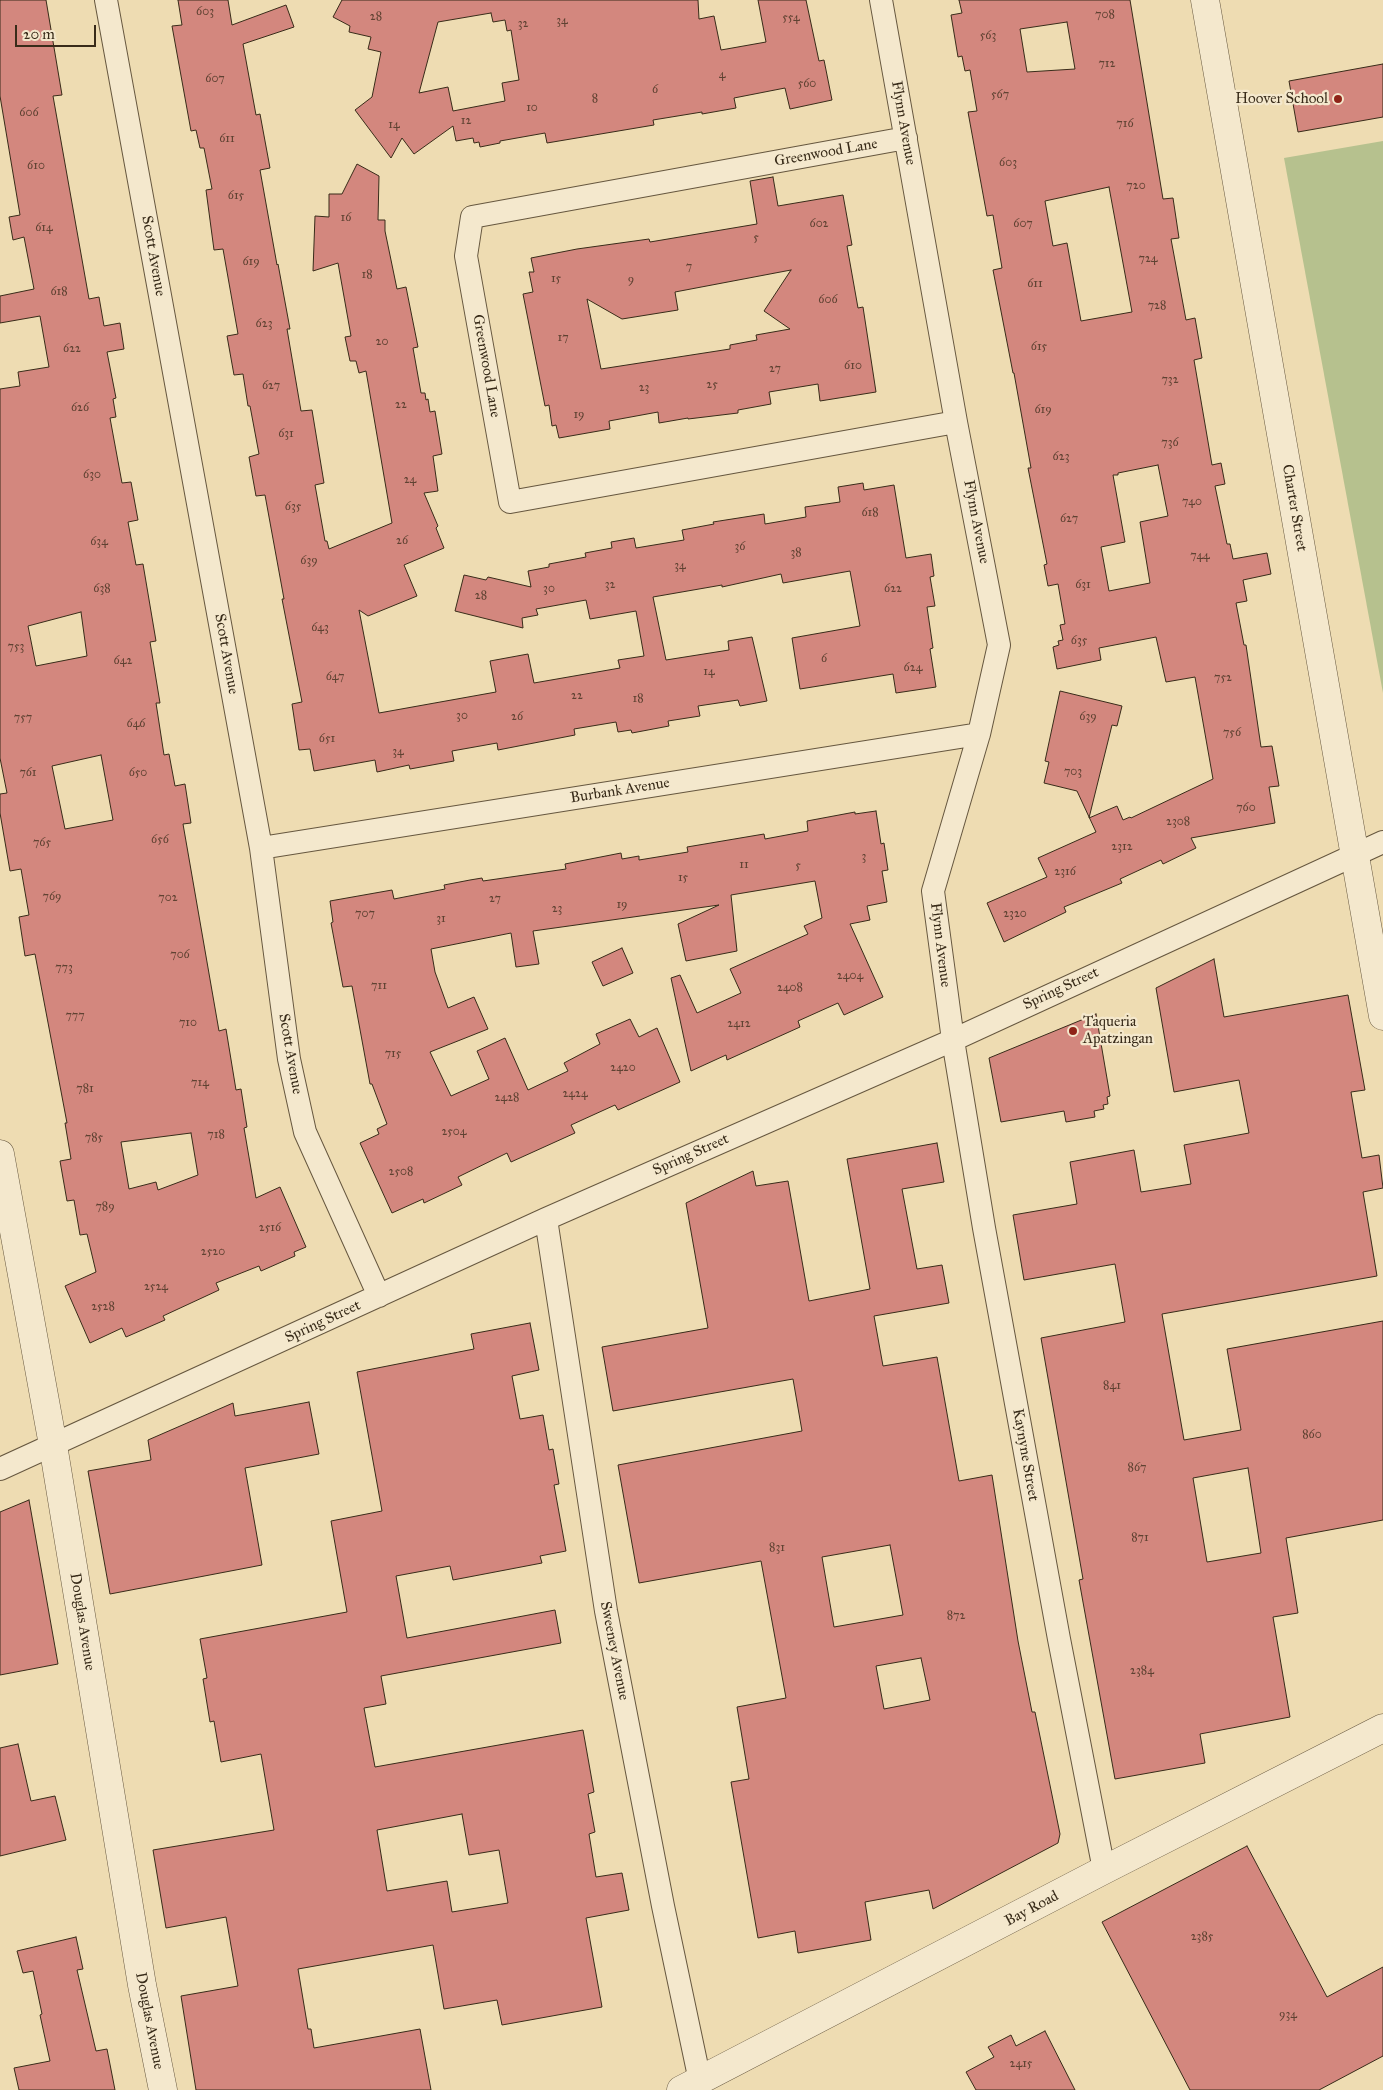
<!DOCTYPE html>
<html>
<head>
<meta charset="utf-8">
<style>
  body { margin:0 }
  #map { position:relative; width:1383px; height:2090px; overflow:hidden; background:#eedcb2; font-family:"IM FELL Great Primer",serif }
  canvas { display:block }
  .scale { position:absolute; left:15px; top:25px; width:81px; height:22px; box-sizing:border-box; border:2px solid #382b19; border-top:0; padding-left:6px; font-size:15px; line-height:18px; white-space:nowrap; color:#382b19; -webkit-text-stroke:4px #f4e8cd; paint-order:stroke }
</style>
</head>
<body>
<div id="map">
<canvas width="1383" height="2090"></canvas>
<div class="scale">20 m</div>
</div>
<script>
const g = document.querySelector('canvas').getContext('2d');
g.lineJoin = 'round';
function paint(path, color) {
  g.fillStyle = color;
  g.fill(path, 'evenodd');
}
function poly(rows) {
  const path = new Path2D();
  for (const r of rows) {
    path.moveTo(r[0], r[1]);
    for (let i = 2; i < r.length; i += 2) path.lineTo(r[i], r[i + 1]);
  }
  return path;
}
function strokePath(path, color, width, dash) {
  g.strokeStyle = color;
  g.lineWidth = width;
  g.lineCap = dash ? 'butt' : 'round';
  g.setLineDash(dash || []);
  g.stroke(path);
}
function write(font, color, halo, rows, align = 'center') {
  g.font = font + ' "IM FELL Great Primer",serif';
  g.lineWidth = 4.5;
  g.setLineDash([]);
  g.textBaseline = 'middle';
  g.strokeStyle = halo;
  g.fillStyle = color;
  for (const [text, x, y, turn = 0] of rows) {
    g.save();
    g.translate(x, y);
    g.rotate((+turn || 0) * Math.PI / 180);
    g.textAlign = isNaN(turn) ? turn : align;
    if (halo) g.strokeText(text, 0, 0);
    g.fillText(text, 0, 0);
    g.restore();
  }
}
const green = poly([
  [1383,141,1383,693,1284,158]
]);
const building = poly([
  [0,0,46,0,62,95,53,96,89,299,99,297,104,326,120,323,124,349,107,352,116,398,113,399,116,417,110,418,122,483,131,482,138,520,128,522,136,565,143,564,156,641,150,642,160,703,156,703,164,755,169,754,175,786,185,784,191,823,183,824,219,1031,226,1029,236,1090,241,1089,247,1127,244,1128,256,1198,280,1187,306,1247,294,1252,295,1256,261,1271,259,1266,216,1283,219,1290,163,1316,165,1320,126,1337,122,1328,90,1343,65,1286,96,1272,87,1234,80,1235,74,1200,67,1201,60,1161,71,1159,65,1123,67,1123,35,954,25,956,19,917,29,915,21,869,10,871,0,813,0,794,7,793,0,758,0,389,20,386,18,372,49,367,40,316,0,323,0,296,34,289,24,237,13,240,9,217,20,215,0,96,0,0],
  [81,612,87,656,36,666,28,626,81,612],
  [101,755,113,820,65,829,52,766,101,755],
  [191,1133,198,1175,158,1190,156,1182,129,1189,121,1142,191,1133],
  [178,0,228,0,232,25,286,5,294,27,243,44,256,115,260,114,270,168,260,170,277,265,278,264,290,329,287,329,301,411,312,410,324,483,315,485,325,541,327,541,329,549,392,523,366,371,359,373,356,361,350,361,345,337,351,336,338,263,313,271,315,216,329,217,329,194,342,194,357,164,379,176,378,220,385,220,385,231,397,289,406,287,418,347,413,348,421,393,425,393,426,400,428,399,430,412,435,411,442,454,433,456,438,491,424,493,438,526,436,528,444,548,404,565,417,596,368,616,359,610,379,713,496,692,490,661,528,654,534,683,620,668,618,660,644,656,636,611,590,619,586,600,536,609,538,615,522,618,523,628,455,611,464,575,486,580,488,577,531,587,528,571,549,567,549,564,586,557,585,553,612,548,611,542,634,538,636,548,684,540,682,530,714,524,713,522,764,514,765,524,806,517,805,507,840,502,838,487,863,483,864,490,894,485,906,558,931,554,934,576,930,577,935,606,927,607,933,648,930,649,936,687,896,693,893,674,800,689,792,638,860,626,850,571,783,583,781,574,722,587,722,585,653,597,666,660,729,650,728,641,752,637,767,701,740,706,738,700,698,706,700,716,668,721,669,726,632,733,631,730,618,732,616,722,574,729,575,735,498,750,497,743,452,751,454,761,410,769,409,765,377,772,375,760,314,771,310,749,299,750,292,704,302,702,282,599,284,599,265,495,256,496,249,457,259,454,250,406,248,406,243,374,234,375,227,336,238,334,223,249,214,250,206,190,212,189,204,148,200,148,196,130,191,131,172,26,182,25,178,0],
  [342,0,698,0,699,19,714,16,721,50,766,42,758,0,806,0,819,61,824,60,832,100,790,109,785,88,734,98,736,108,702,114,702,112,653,120,654,125,547,143,545,133,500,141,500,143,480,147,479,142,474,143,473,138,456,141,453,126,414,154,402,138,391,158,355,110,372,97,381,52,368,49,371,37,349,32,350,26,333,17,342,0],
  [491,13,493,22,505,20,507,31,511,30,519,80,502,83,505,101,453,111,448,87,419,93,438,22,491,13],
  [959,0,1130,0,1163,199,1173,198,1179,238,1171,239,1186,320,1195,318,1202,358,1194,360,1212,465,1221,463,1225,484,1215,486,1227,544,1230,544,1233,559,1267,553,1271,574,1243,580,1247,601,1236,603,1244,645,1246,645,1261,747,1272,746,1279,786,1269,787,1275,823,1191,838,1196,848,1163,864,1161,860,1120,879,1122,883,1064,907,1066,912,1004,942,987,903,1047,877,1038,858,1096,832,1077,791,1044,783,1049,762,1045,761,1060,691,1122,706,1117,726,1112,725,1089,818,1117,806,1123,820,1130,817,1131,818,1213,779,1195,677,1166,682,1156,637,1099,648,1101,660,1057,669,1053,647,1059,645,1058,641,1063,640,1060,625,1065,624,1058,584,1048,586,1044,565,1047,564,1028,468,1031,468,1014,373,1013,373,993,270,1002,268,993,215,987,216,968,112,977,111,970,70,965,71,962,56,958,57,951,15,962,13,959,0],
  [1067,22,1075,69,1027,72,1020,29,1067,22],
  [1109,187,1132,312,1081,321,1067,243,1053,246,1045,201,1109,187],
  [1158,465,1168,516,1140,522,1150,583,1109,591,1101,547,1125,542,1113,475,1118,475,1118,473,1158,465],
  [1383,64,1383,117,1298,132,1289,81,1383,64],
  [773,177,778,206,843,195,852,245,847,246,858,308,863,307,876,392,820,401,818,384,769,392,771,404,738,410,738,413,688,419,688,418,659,423,658,412,609,421,610,429,559,438,556,425,552,426,549,405,545,406,523,294,533,292,529,272,534,272,531,258,577,249,649,239,650,242,757,224,750,181,773,177],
  [791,270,764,311,790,329,756,335,757,340,730,345,730,349,601,369,587,299,622,319,678,310,675,292,791,270],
  [876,811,881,844,884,843,888,870,882,871,887,902,867,906,870,920,850,924,883,997,844,1015,838,1003,798,1021,800,1027,727,1060,726,1055,691,1071,671,978,680,975,697,1013,741,993,730,969,808,934,804,926,822,918,815,881,731,895,737,951,686,961,678,924,719,905,533,931,539,964,516,967,511,933,431,949,435,972,448,1008,474,997,488,1029,430,1052,451,1096,489,1079,477,1051,505,1038,528,1090,568,1071,564,1063,600,1044,596,1034,630,1019,639,1037,657,1028,680,1082,618,1110,615,1105,571,1125,575,1133,511,1162,507,1153,458,1177,462,1185,424,1203,423,1199,392,1213,360,1143,379,1134,377,1129,387,1124,372,1084,370,1084,352,986,343,987,331,923,333,922,330,901,392,890,394,899,445,889,444,885,470,880,482,878,483,881,566,869,565,864,621,853,622,859,639,856,639,860,688,852,687,847,764,834,765,839,808,831,807,821,855,812,855,814,876,811],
  [622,948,633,973,603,986,592,962,622,948],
  [1214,959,1224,1017,1348,995,1365,1090,1351,1092,1362,1158,1379,1155,1383,1188,1363,1192,1377,1276,1162,1314,1184,1440,1241,1430,1227,1349,1383,1321,1383,1520,1286,1538,1298,1613,1273,1617,1290,1717,1200,1734,1205,1763,1115,1779,1079,1580,1083,1579,1041,1338,1125,1322,1115,1264,1024,1280,1013,1215,1077,1204,1070,1162,1134,1150,1141,1192,1191,1184,1184,1145,1249,1133,1239,1080,1174,1092,1156,988,1214,959],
  [1248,1468,1261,1553,1207,1562,1193,1478,1248,1468],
  [1096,1014,1110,1096,1107,1097,1108,1104,1103,1105,1104,1109,1094,1111,1095,1117,1066,1122,1064,1111,1001,1122,989,1058,1096,1014],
  [937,1143,944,1182,902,1189,917,1269,942,1265,949,1303,874,1316,883,1366,937,1357,959,1481,992,1475,1018,1641,1032,1712,1035,1712,1060,1834,1058,1843,933,1909,929,1890,865,1902,871,1940,798,1953,795,1931,758,1938,731,1782,749,1779,737,1707,786,1698,761,1561,639,1583,618,1465,802,1431,793,1379,613,1411,602,1347,708,1328,686,1203,753,1171,756,1186,788,1181,809,1301,870,1289,847,1159,937,1143],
  [890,1545,903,1615,834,1627,822,1557,890,1545],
  [921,1658,930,1700,884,1709,876,1666,921,1658],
  [530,1323,539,1370,512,1376,520,1419,543,1415,549,1450,553,1449,559,1484,554,1485,566,1551,540,1556,542,1563,453,1580,450,1566,396,1576,407,1638,555,1610,561,1643,381,1676,386,1704,364,1708,375,1767,583,1730,594,1792,588,1794,595,1832,589,1834,596,1877,622,1873,629,1910,586,1918,602,2007,502,2025,497,2000,444,2009,433,1945,298,1969,308,2029,311,2029,314,2048,420,2029,431,2090,196,2090,181,1996,238,1986,226,1917,166,1928,153,1850,274,1830,261,1754,221,1762,214,1721,210,1722,203,1679,207,1678,200,1639,347,1612,331,1521,382,1511,357,1372,474,1349,471,1334,530,1323],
  [462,1814,469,1855,499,1850,508,1903,452,1912,447,1881,387,1891,377,1830,462,1814],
  [309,1402,319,1454,245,1468,262,1565,110,1594,88,1471,151,1460,148,1440,233,1403,235,1416,309,1402],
  [29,1500,58,1664,0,1675,0,1512,29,1500],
  [18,1744,31,1801,55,1796,66,1840,0,1856,0,1748,18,1744],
  [1247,1846,1327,1997,1383,1967,1383,2056,1319,2090,1190,2090,1102,1922,1247,1846],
  [76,1937,83,1969,77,1970,96,2051,107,2049,115,2090,19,2090,14,2068,50,2061,40,2015,42,2014,33,1971,23,1973,17,1951,76,1937],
  [1045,2031,1075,2090,976,2090,966,2072,994,2057,988,2047,1011,2035,1016,2046,1045,2031]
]);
const minor = poly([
  [106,0,261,848,289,1059,305,1132,379,1296],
  [881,0,956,422,999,645,979,734,933,891,953,1040,984,1228,1059,1639,1104,1870],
  [906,138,472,217,466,256,510,502,956,422],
  [261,848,979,734],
  [546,1219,606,1611,663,1906,700,2081],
  [0,1469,546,1219,953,1040,1383,842]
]);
const tertiary = poly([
  [1205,0,1383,1016],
  [0,1154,53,1445,142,1985,163,2090],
  [681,2090,1104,1870,1383,1728]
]);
const markers = [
  [1338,99,5,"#8f2418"],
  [1073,1031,5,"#8f2418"]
];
const numberNames = [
  ["603",205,12],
  ["708",1105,15],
  ["28",376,17],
  ["554",791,18],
  ["34",562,21],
  ["32",523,24],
  ["563",988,36],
  ["712",1107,64],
  ["4",722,75],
  ["607",215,79],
  ["560",807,84],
  ["6",655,90],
  ["567",1000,95],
  ["8",595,99],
  ["10",532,108],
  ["606",29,113],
  ["12",466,121],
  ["716",1125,124],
  ["14",394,125],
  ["611",227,139],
  ["603",1008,163],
  ["610",36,166],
  ["720",1136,186],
  ["615",236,196],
  ["16",346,218],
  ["602",819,224],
  ["607",1023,224],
  ["614",44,228],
  ["5",756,238],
  ["724",1148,259],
  ["619",251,262],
  ["7",689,267],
  ["18",367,275],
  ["15",556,279],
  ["9",631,280],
  ["611",1035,284],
  ["618",59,292],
  ["606",828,300],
  ["728",1157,306],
  ["623",264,324],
  ["17",563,338],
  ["20",382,342],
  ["615",1039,347],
  ["622",72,349],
  ["610",853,366],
  ["27",775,369],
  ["732",1170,380],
  ["25",712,385],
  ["627",271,386],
  ["23",644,388],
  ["22",401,405],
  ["626",80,408],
  ["619",1043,410],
  ["19",579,415],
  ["631",286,434],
  ["736",1170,443],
  ["623",1061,457],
  ["630",92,475],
  ["24",410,480],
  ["740",1192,502],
  ["635",293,507],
  ["618",870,513],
  ["627",1069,519],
  ["26",402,541],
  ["634",99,542],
  ["36",740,547],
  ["38",796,553],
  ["744",1200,556],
  ["639",309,561],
  ["34",680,566],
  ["32",610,585],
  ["631",1083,585],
  ["638",102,589],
  ["30",549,589],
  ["622",893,589],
  ["28",481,596],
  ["643",320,628],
  ["635",1079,641],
  ["753",16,647],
  ["6",824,659],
  ["642",123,661],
  ["624",913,668],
  ["14",709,672],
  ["647",335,677],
  ["752",1223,678],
  ["22",577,696],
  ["18",638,699],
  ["30",462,716],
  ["26",517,717],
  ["639",1088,717],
  ["757",23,718],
  ["646",136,724],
  ["756",1232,733],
  ["651",327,739],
  ["34",398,752],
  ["703",1073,772],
  ["761",28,773],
  ["650",138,773],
  ["760",1246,808],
  ["2308",1178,822],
  ["656",160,840],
  ["765",42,843],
  ["2312",1122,847],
  ["3",864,857],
  ["11",744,865],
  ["5",798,866],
  ["2316",1065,872],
  ["15",683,878],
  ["769",52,897],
  ["702",168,898],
  ["27",495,899],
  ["19",622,905],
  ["23",557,909],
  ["707",365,914],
  ["2320",1015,914],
  ["31",441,919],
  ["706",180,955],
  ["773",64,968],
  ["2404",850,976],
  ["711",379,986],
  ["2408",790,988],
  ["777",75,1016],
  ["710",188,1023],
  ["2412",739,1024],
  ["715",393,1054],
  ["2420",623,1068],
  ["714",200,1083],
  ["781",85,1089],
  ["2424",575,1094],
  ["2428",507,1098],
  ["2504",454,1132],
  ["718",216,1135],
  ["785",94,1138],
  ["2508",401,1172],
  ["789",105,1207],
  ["2516",270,1228],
  ["2520",213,1252],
  ["2524",156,1287],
  ["2528",103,1307],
  ["841",1112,1386],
  ["860",1312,1435],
  ["867",1137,1468],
  ["871",1140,1538],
  ["831",777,1548],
  ["872",956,1616],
  ["2384",1142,1671],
  ["2385",1202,1937],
  ["934",1288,2015],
  ["2415",1021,2064]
];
const poiNames = [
  ["Hoover School",1328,99],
  ["Taqueria",1083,1022,"left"],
  ["Apatzingan",1083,1039,"left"]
];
const streetNames = [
  ["Flynn Avenue",903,123,80],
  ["Greenwood Lane",826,153,-10],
  ["Scott Avenue",153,256,80],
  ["Greenwood Lane",486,366,80],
  ["Charter Street",1294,508,80],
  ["Flynn Avenue",976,522,79],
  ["Scott Avenue",226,654,80],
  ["Burbank Avenue",620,791,-9],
  ["Flynn Avenue",940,945,83],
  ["Spring Street",1061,989,-25],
  ["Scott Avenue",290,1054,80],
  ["Spring Street",691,1155,-24],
  ["Spring Street",323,1322,-25],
  ["Kaynyne Street",1025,1455,80],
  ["Douglas Avenue",82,1622,81],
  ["Sweeney Avenue",614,1651,79],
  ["Bay Road",1032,1909,-28],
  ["Douglas Avenue",149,2021,79]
];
paint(green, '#b6c18e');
paint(building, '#d3877e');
strokePath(building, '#382b19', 1);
strokePath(minor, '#66573f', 24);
strokePath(tertiary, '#66573f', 29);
strokePath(minor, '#f4e8cd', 22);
strokePath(tertiary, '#f4e8cd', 28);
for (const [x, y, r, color] of markers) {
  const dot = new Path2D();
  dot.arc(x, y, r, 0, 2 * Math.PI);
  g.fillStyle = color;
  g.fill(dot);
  strokePath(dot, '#f4e8cd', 2);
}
write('12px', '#5f4232', null, numberNames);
write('15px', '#382b19', '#f4e8cd', poiNames, 'right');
write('15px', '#382b19', '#f4e8cd', streetNames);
</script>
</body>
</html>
